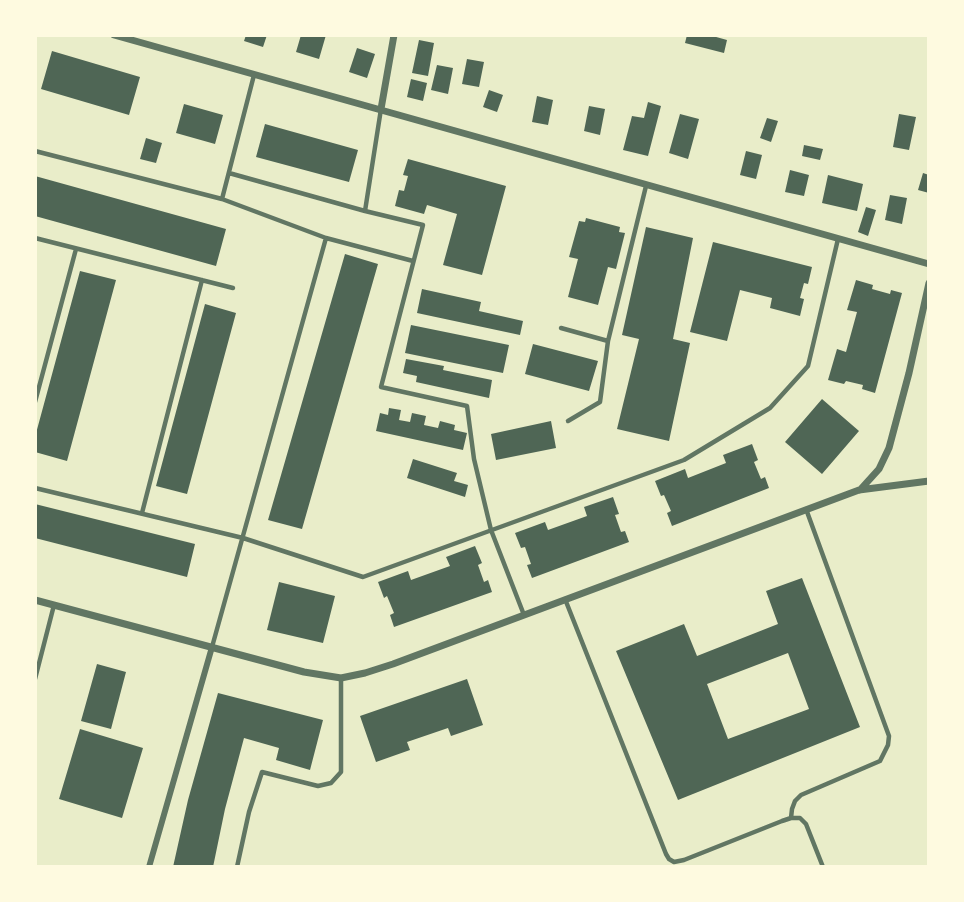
<!DOCTYPE html>
<html>
<head>
<meta charset="utf-8">
<style>
  body { margin:0 }
  #map { position:relative; width:964px; height:902px; overflow:hidden; background:#e9edc9; font-family:"Fira Sans Condensed",sans-serif }
  canvas { display:block }
  .frame { position:absolute; inset:0; border:37px solid #fefae0; pointer-events:none }
</style>
</head>
<body>
<div id="map">
<canvas width="964" height="902"></canvas>
<div class="frame"></div>
</div>
<script>
const g = document.querySelector('canvas').getContext('2d');
g.lineJoin = 'round';
function paint(path, color) {
  g.fillStyle = color;
  g.fill(path, 'evenodd');
}
function poly(rows) {
  const path = new Path2D();
  for (const r of rows) {
    path.moveTo(r[0], r[1]);
    for (let i = 2; i < r.length; i += 2) path.lineTo(r[i], r[i + 1]);
  }
  return path;
}
function strokePath(path, color, width, dash) {
  g.strokeStyle = color;
  g.lineWidth = width;
  g.lineCap = dash ? 'butt' : 'round';
  g.setLineDash(dash || []);
  g.stroke(path);
}
const building = poly([
  [246,35,267,35,263,47,244,41],
  [301,35,326,35,319,59,296,52],
  [687,35,709,35,727,40,724,53,685,43],
  [419,40,434,43,428,76,412,73],
  [357,48,375,54,367,78,349,72],
  [52,51,140,77,129,115,41,89],
  [467,59,484,62,479,87,462,84],
  [437,65,453,68,448,94,431,90],
  [411,79,427,83,423,101,407,97],
  [489,90,503,95,497,112,483,107],
  [537,96,553,100,548,125,532,122],
  [648,102,661,106,648,156,623,150,632,116,644,118],
  [184,104,223,115,215,144,176,133],
  [589,106,605,109,600,135,584,131],
  [680,114,699,119,688,159,669,153],
  [899,114,916,117,909,150,893,147],
  [767,118,778,121,771,142,760,138],
  [265,124,358,150,349,182,256,157],
  [146,138,162,143,156,163,140,159],
  [804,145,823,149,820,160,802,156],
  [746,151,762,155,756,179,740,175],
  [408,159,506,186,482,275,443,265,457,214,427,205,424,214,395,206,399,190,404,191,408,176,403,175],
  [790,170,809,175,804,196,785,192],
  [923,173,929,175,929,193,918,190],
  [828,175,863,184,857,211,822,203],
  [35,176,226,229,216,266,35,216],
  [890,195,907,198,902,224,885,220],
  [866,207,876,210,868,236,858,232],
  [586,218,620,227,619,232,625,233,616,269,608,267,598,305,568,297,578,259,569,257,579,221,585,222],
  [646,227,693,238,673,339,690,343,669,441,617,429,639,339,622,335],
  [713,242,812,267,808,284,804,283,800,298,804,299,800,316,770,308,772,298,740,290,727,341,690,332],
  [345,254,378,264,302,529,268,520],
  [80,271,116,280,67,461,35,452,35,437],
  [856,280,873,285,872,289,890,294,891,290,902,293,875,393,862,389,863,385,846,381,844,384,828,380,837,349,846,352,857,312,847,310],
  [422,289,481,302,479,311,523,321,520,335,417,313],
  [205,304,236,313,187,494,156,486],
  [411,325,509,345,503,373,405,353],
  [533,344,598,361,589,391,525,374],
  [406,359,444,366,443,370,492,380,489,398,416,382,417,376,403,373],
  [822,399,859,431,822,474,785,442],
  [389,408,401,410,399,420,410,422,412,413,426,416,424,425,438,428,440,421,455,425,454,430,467,433,463,450,376,431,380,413,388,415],
  [551,421,556,448,496,460,491,434],
  [752,444,758,460,754,462,761,479,765,477,769,488,672,526,667,513,671,511,664,495,661,496,655,481,685,469,688,478,726,463,723,455],
  [413,459,457,473,454,481,468,485,465,497,407,478],
  [613,497,619,514,615,515,621,532,625,531,629,542,532,578,527,565,531,564,525,547,521,548,515,533,545,522,548,530,587,516,584,507],
  [35,504,195,544,187,577,35,538],
  [475,546,482,563,478,565,484,582,488,580,492,592,394,627,390,615,394,613,387,596,384,598,378,582,408,571,411,580,450,566,446,557],
  [802,578,860,727,678,800,616,651,684,624,697,656,778,624,766,591],
  [788,653,809,709,728,739,707,684],
  [279,582,335,596,323,643,267,630],
  [97,664,126,672,111,729,81,721],
  [467,679,483,725,451,736,448,728,407,742,410,750,376,762,360,716],
  [218,693,323,720,310,770,276,760,279,748,244,738,225,809,213,867,173,867,188,800],
  [80,729,143,748,122,818,59,799]
]);
const service = poly([
  [381,109,365,211,423,225,381,387,467,406,474,459,491,530,524,615],
  [35,151,222,199],
  [229,173,365,211],
  [35,238,233,288],
  [326,238,413,261],
  [561,328,608,341,646,186],
  [35,402,76,249],
  [568,421,600,402,608,341],
  [35,488,243,538,363,577,684,460,770,408,808,366,838,239],
  [142,513,202,280],
  [565,599,666,854,669,859,674,862,684,860,782,821,791,818,800,818,806,824,823,867],
  [212,647,326,238,222,199,254,75],
  [35,679,54,605],
  [791,818,792,809,795,801,801,795,880,761,888,745,889,736,806,509],
  [237,867,249,812,262,772,318,786,331,783,341,772,341,678]
]);
const pedestrian = poly([
  [149,867,212,647]
]);
const minor = poly([
  [114,35,929,264],
  [381,109,394,35],
  [860,490,879,469,889,448,909,373,929,283],
  [35,600,304,672,341,678,365,673,393,664,859,490,929,481]
]);
paint(building, '#4f6655');
strokePath(service, '#617663', 4.5);
strokePath(pedestrian, '#617663', 6);
strokePath(minor, '#617663', 7);
</script>
</body>
</html>
